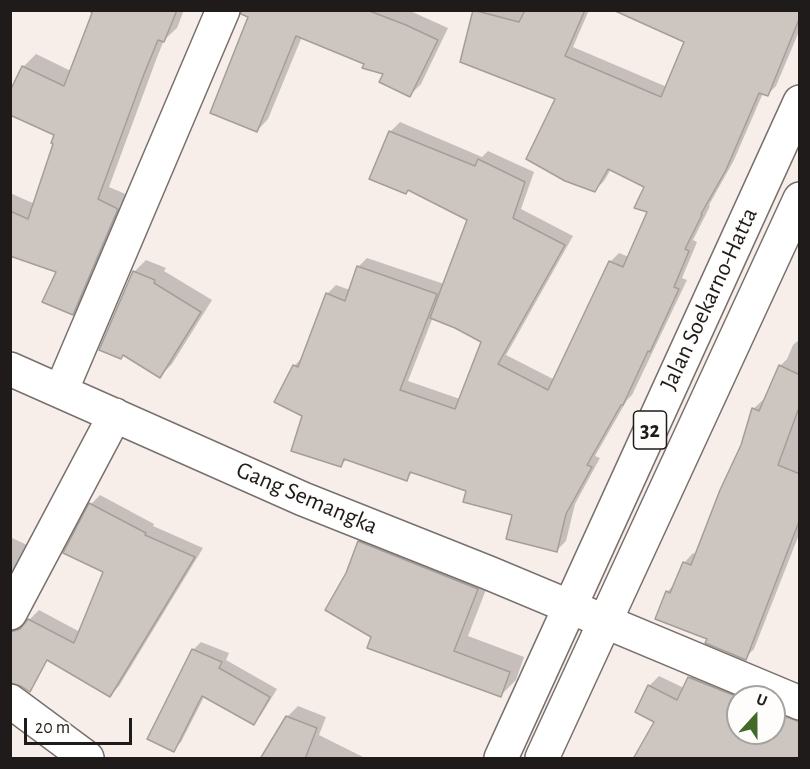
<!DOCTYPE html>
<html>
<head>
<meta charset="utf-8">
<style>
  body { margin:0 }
  #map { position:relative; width:810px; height:769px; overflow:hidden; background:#f7eeea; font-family:"Alegreya Sans",sans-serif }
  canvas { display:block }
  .frame { position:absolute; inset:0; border:12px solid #1e1b1a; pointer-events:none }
  .north { position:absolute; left:726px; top:685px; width:60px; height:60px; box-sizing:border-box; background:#fffdfc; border:2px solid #a5a3a2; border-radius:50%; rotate:21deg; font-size:16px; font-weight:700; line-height:24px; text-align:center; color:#1e1b1a }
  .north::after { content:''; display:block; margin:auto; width:21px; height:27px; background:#426a26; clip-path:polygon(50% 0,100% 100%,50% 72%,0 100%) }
  .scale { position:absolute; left:24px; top:718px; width:108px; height:27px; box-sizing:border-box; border:3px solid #1e1b1a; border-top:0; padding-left:8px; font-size:18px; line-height:21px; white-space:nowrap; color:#1e1b1a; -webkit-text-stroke:4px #fffdfc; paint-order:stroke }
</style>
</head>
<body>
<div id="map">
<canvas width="810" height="769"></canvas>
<div class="frame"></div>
<div class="north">U</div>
<div class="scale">20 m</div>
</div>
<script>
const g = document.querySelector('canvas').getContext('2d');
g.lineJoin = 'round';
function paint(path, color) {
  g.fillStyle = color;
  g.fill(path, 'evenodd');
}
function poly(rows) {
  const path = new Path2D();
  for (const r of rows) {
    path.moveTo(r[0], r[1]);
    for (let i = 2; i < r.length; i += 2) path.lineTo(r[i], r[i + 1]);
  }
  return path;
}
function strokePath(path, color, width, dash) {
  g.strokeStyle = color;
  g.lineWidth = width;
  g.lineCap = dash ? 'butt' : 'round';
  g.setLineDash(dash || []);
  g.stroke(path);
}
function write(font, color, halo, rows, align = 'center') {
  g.font = font + ' "Alegreya Sans",sans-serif';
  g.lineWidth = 4.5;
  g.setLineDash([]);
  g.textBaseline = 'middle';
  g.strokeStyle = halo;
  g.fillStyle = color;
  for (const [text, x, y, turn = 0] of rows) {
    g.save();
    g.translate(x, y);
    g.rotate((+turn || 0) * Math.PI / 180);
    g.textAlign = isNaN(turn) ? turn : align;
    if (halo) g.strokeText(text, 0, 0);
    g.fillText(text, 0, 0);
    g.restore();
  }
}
const shadow = poly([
  [89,10,184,10,177,28,164,40,156,60,109,187,130,196,85,301,72,314,58,271,10,254,10,193,35,204,55,143,56,134,23,67,36,54,71,71,94,12],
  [243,10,308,22,268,119,257,131,250,18,242,15],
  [356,10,408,10,448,28,421,84,410,95,385,73,365,63],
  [475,10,517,10,525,13,526,10,589,10,573,47,667,87,800,10,800,29,776,86,767,95,763,93,734,160,709,205,710,206,693,240,697,242,682,278,687,280,632,395,627,400,595,456,600,458,575,504,566,541,557,550,514,514,468,490,413,472,406,479,347,459,341,465,303,416,294,366,304,356,327,294,336,285,350,290,358,267,367,258,444,284,469,219,409,189,371,178,391,131,400,122,482,157,488,151,534,172,521,209,573,236,506,355,555,380,610,262,619,253,629,257,649,211,646,187,611,169,604,181,595,190,557,98],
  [433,317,482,341,460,399,408,381],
  [146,260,166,268,164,271,212,300,172,364,160,376,124,354,121,357,134,272],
  [800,339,800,532,754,649,745,658,709,638,667,592,675,584,684,563,693,553,697,555,742,446,753,409,763,400,765,401,780,366,787,359,793,345],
  [100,495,154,524,153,526,203,548,119,686,109,696,10,636,10,620,22,623,29,620,39,610,80,632,105,571,91,504],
  [374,527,492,574,468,636,524,657,516,680,501,695,373,636,347,574,359,542],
  [10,537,27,545,10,577],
  [201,642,229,653,226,660,277,689,261,715,253,723,205,695,181,742,173,750,193,650],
  [700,667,772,697,738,697,738,733,774,733,774,698,800,709,800,758,656,721,649,686,659,676,684,688,690,678],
  [298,706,326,717,319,735,365,758,262,758,287,717]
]);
const building = poly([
  [89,10,177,10,164,42,158,40,144,74,98,199,118,209,73,315,42,302,56,272,10,256,10,211,28,219,53,144,51,143,54,135,10,115,10,91,22,66,64,86,92,13,89,10],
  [241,10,367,10,406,25,438,40,410,97,379,82,383,74,362,68,364,64,296,36,257,132,210,113,248,17,241,14,241,10],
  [473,10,519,22,525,10,585,10,565,56,661,97,684,42,613,10,800,10,800,17,768,96,759,93,726,170,701,214,702,215,685,249,689,251,674,287,679,289,650,352,648,351,623,405,621,405,587,465,592,467,566,514,557,552,506,539,512,515,463,502,466,491,410,472,407,481,344,459,341,467,291,451,302,416,274,402,293,365,298,367,326,293,345,301,357,266,437,294,400,390,455,409,481,342,455,328,430,318,467,220,408,190,406,194,369,179,389,131,475,166,478,159,525,182,513,218,565,245,498,364,548,390,609,261,623,267,647,212,634,208,644,187,608,169,595,192,565,181,526,159,555,99,460,62,473,10],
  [133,271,155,280,154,283,201,312,160,378,123,355,121,359,99,350,133,271],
  [779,365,800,375,800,405,778,465,800,474,800,519,746,660,705,643,707,639,655,619,666,591,670,593,683,562,691,565,720,490,741,445,752,408,759,411,779,365],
  [89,503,146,533,145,535,195,557,110,697,47,660,30,692,21,686,10,683,10,632,20,629,28,619,74,643,103,572,63,553,89,503],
  [358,541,478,589,454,651,510,672,501,697,367,648,371,637,325,610,346,573,358,541],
  [192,649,222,662,219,668,270,697,254,725,202,696,174,752,147,739,192,649],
  [688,677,738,697,738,733,774,733,774,712,800,722,800,759,633,759,654,722,635,712,648,685,677,700,688,677],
  [286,716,317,728,305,759,260,759,286,716]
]);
const street = poly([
  [10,369,303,499,489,573,800,703],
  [61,391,223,10],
  [10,613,115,415],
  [10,701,87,758]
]);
const highway = poly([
  [501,758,800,102],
  [542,758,800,199]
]);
const shields = [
  [650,430,33]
];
const shieldNames = [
  ["32",650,430]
];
const streetNames = [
  ["Jalan Soekarno-Hatta",709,299,-65],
  ["Gang Semangka",307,498,23]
];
paint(shadow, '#0003');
paint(building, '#cdc5bf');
strokePath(building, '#a59e98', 1.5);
strokePath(street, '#78706d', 36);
strokePath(highway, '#78706d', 36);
strokePath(street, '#fff', 33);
strokePath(highway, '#fff', 33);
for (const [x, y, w] of shields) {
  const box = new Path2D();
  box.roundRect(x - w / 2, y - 19, w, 38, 4.5);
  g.fillStyle = '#fffdfc';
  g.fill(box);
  strokePath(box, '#1e1b1a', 1.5);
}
write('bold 22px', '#1e1b1a', null, shieldNames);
write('24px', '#1e1b1a', '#fffdfc', streetNames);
</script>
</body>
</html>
